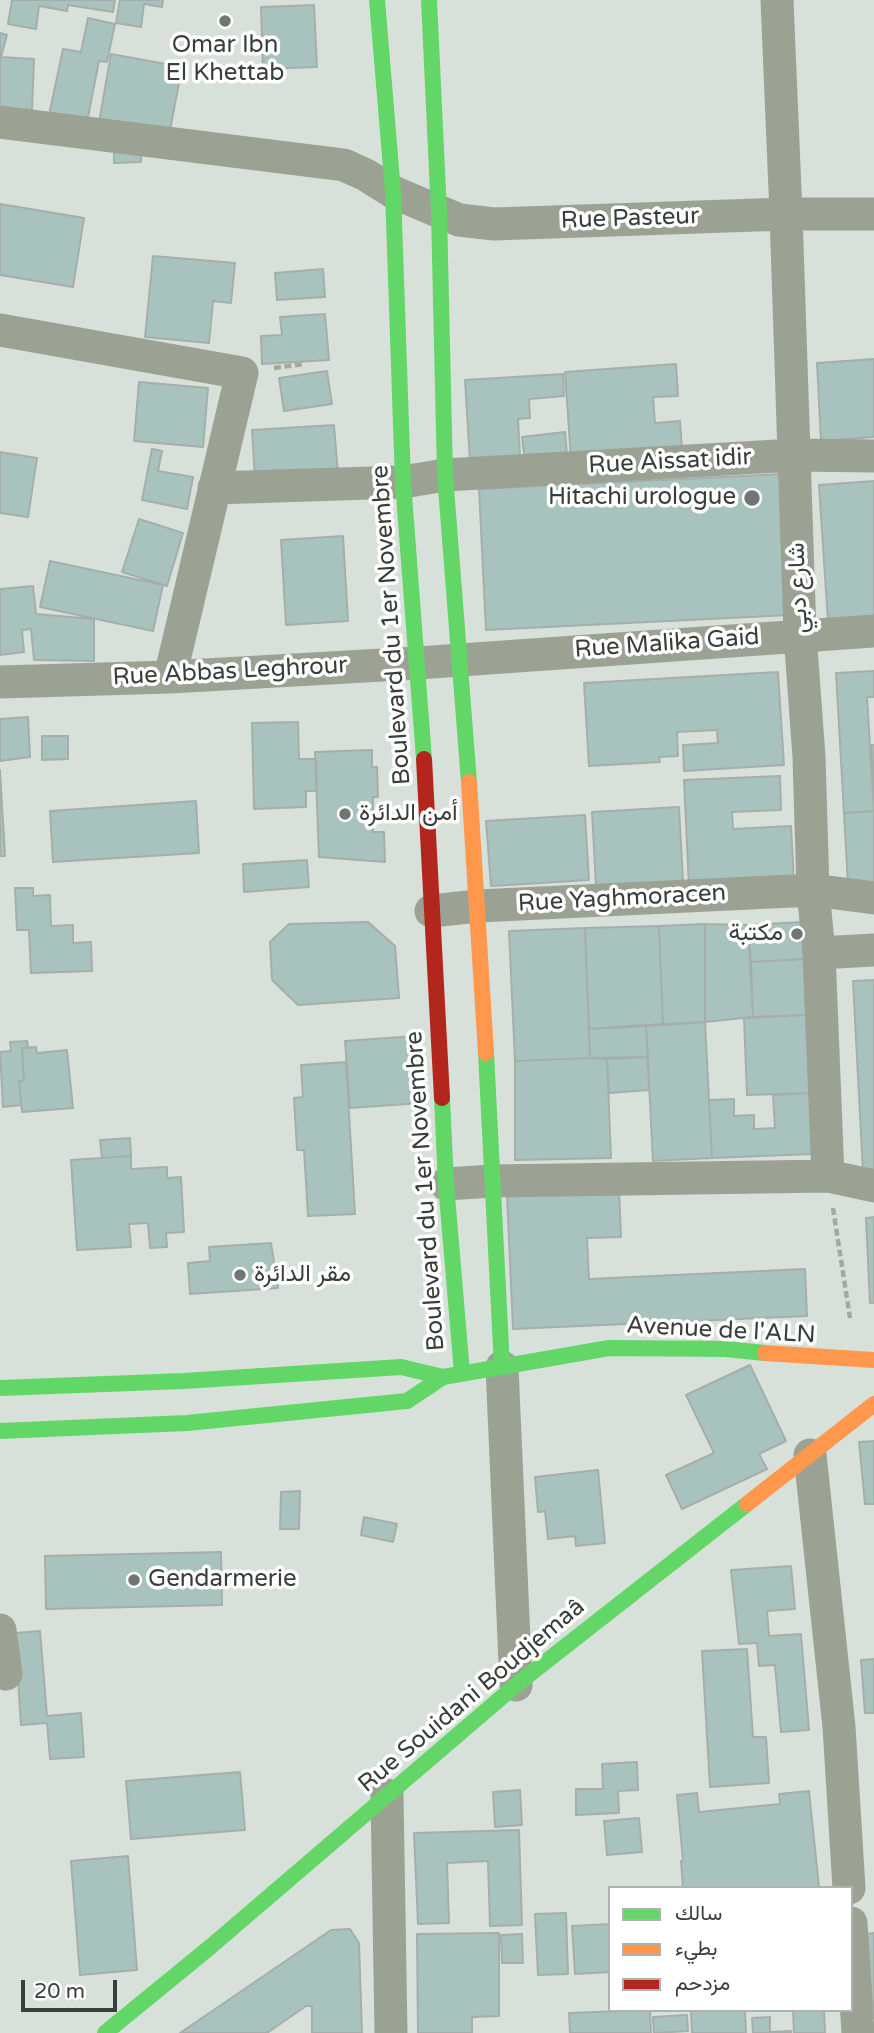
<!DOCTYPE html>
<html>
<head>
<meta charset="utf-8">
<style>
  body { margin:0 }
  #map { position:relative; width:874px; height:2033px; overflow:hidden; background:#d8e0da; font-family:"Varela Round",Vazirmatn,sans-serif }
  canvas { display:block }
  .legend { position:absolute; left:608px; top:1886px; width:245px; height:126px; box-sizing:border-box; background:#fff; border:2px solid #afb2b0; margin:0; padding:9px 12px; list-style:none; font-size:21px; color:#383f3a }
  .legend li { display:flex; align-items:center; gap:14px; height:35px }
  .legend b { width:35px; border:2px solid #afb2b0 }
  .scale { position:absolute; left:21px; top:1980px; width:96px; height:32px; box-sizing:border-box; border:4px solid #383f3a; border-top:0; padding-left:9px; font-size:21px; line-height:24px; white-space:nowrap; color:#383f3a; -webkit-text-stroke:5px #fff; paint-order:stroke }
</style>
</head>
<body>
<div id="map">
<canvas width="874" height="2033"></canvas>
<ul class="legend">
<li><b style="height:9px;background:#63d668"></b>سالك</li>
<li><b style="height:9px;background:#ff974d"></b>بطيء</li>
<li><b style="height:9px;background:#b3261e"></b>مزدحم</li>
</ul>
<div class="scale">20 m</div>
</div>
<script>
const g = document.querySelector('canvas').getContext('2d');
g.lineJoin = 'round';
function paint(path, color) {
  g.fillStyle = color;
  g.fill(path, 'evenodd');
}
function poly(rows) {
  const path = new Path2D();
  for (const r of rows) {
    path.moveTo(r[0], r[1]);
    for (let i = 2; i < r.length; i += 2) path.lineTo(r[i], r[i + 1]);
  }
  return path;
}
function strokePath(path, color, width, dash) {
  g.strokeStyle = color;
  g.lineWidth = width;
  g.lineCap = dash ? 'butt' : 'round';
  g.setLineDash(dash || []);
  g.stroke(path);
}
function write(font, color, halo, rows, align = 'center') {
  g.font = font + ' "Varela Round",Vazirmatn,sans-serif';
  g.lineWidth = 7;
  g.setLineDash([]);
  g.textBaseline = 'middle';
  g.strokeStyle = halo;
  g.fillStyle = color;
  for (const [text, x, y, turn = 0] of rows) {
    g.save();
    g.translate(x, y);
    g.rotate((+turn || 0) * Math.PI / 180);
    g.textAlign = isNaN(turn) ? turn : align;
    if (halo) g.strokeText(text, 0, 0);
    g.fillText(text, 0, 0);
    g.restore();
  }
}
const building = poly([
  [12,0,115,0,113,12,68,5,67,11,39,6,36,29,8,24,12,0],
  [120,0,163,0,162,7,144,4,141,27,116,23,120,0],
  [314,5,317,67,263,69,261,7,314,5],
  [88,18,115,24,107,62,99,61,87,122,49,115,63,49,81,52,88,18],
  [0,33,7,35,1,57,0,57,0,33],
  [111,54,182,67,168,141,98,128,111,54],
  [0,57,34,59,32,110,0,109,0,57],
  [141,148,141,162,114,163,114,149,141,148],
  [0,204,84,218,73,287,0,275,0,204],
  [153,256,235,263,231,303,213,301,209,343,145,337,153,256],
  [323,269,325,297,277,300,275,273,323,269],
  [325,314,329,360,262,364,261,336,282,335,280,317,325,314],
  [874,359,874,437,821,441,817,363,874,359],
  [676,364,678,396,653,397,655,423,680,421,682,450,571,459,565,372,676,364],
  [327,371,332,404,284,411,279,378,327,371],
  [563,374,564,396,529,399,530,418,518,419,520,457,470,461,465,380,563,374],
  [139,382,208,388,203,447,134,441,139,382],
  [334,425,338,474,255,479,252,430,334,425],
  [565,432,567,455,525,460,522,437,565,432],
  [152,449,162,451,158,471,193,477,187,509,142,500,152,449],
  [0,452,37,458,28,517,0,513,0,452],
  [783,474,790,615,486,630,479,489,783,474],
  [874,481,874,619,828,622,819,485,874,481],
  [139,519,183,533,167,586,122,572,139,519],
  [343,536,348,621,286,625,281,540,343,536],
  [50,561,163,585,153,631,40,607,50,561],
  [33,586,36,614,94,619,94,661,34,660,31,629,22,630,24,652,0,655,0,589,33,586],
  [874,671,874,697,867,697,874,811,844,813,836,673,874,671],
  [778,672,784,765,684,771,683,745,718,743,717,730,677,732,678,756,659,757,660,762,589,766,584,683,778,672],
  [28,717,30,757,0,761,0,719,28,717],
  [298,722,299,759,316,759,317,791,306,791,306,807,254,809,252,723,298,722],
  [42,736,68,736,68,759,42,760,42,736],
  [871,745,874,745,874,805,871,745],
  [372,750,372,767,377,767,378,797,373,797,373,832,384,832,385,862,319,857,315,752,372,750],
  [0,770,5,856,0,856,0,770],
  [780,776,781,810,732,812,733,829,791,826,794,882,689,887,684,780,780,776],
  [196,801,199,853,53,862,50,811,196,801],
  [679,807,683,881,596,886,592,812,679,807],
  [874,811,874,884,848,885,844,813,874,811],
  [585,815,589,880,491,886,486,821,585,815],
  [307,860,309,887,244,892,243,864,307,860],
  [15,888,33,888,33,896,50,895,51,926,73,925,73,943,91,942,92,971,31,973,29,930,17,930,15,888],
  [368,922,395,946,399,998,298,1005,272,980,270,942,289,924,368,922],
  [802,922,804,959,751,962,748,925,802,922],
  [705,924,705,1022,663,1025,659,926,705,924],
  [705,924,748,925,753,1017,705,1022,705,924],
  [659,926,663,1025,589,1029,585,928,659,926],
  [585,928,590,1058,515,1061,509,931,585,928],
  [804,959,806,1015,753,1017,751,962,804,959],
  [874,980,874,1171,863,1172,853,981,874,980],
  [806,1015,811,1093,747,1095,744,1018,806,1015],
  [705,1022,712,1158,653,1161,646,1025,705,1022],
  [646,1025,648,1057,590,1058,589,1029,646,1025],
  [417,1036,422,1103,350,1108,345,1041,417,1036],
  [27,1041,28,1048,22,1048,24,1081,19,1081,21,1105,3,1107,0,1052,11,1051,10,1042,27,1041],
  [36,1047,37,1053,67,1050,73,1108,22,1112,19,1081,24,1081,22,1048,36,1047],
  [648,1057,649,1090,609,1093,607,1059,648,1057],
  [590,1058,607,1059,611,1158,515,1160,515,1061,590,1058],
  [346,1062,355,1214,308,1216,304,1150,297,1150,294,1098,303,1097,301,1065,346,1062],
  [811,1093,813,1154,712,1158,709,1100,734,1099,734,1116,754,1115,754,1129,775,1128,773,1095,811,1093],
  [130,1138,131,1156,102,1158,100,1140,130,1138],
  [131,1156,131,1169,167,1167,167,1178,181,1177,184,1232,166,1233,167,1247,150,1248,148,1223,129,1224,131,1247,77,1250,71,1160,131,1156],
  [619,1190,621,1237,587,1238,589,1279,805,1269,807,1316,513,1329,507,1195,619,1190],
  [874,1217,874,1303,870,1303,866,1218,874,1217],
  [271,1243,278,1288,190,1294,188,1263,210,1261,209,1247,271,1243],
  [750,1365,786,1441,759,1454,767,1469,682,1509,666,1475,714,1453,686,1395,750,1365],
  [874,1441,874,1504,865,1504,859,1442,874,1441],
  [598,1470,605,1543,576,1546,575,1536,548,1539,545,1511,538,1512,535,1477,598,1470],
  [300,1491,299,1529,280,1529,281,1492,300,1491],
  [364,1517,397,1524,393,1542,361,1535,364,1517],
  [221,1552,222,1605,46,1609,45,1556,221,1552],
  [791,1566,795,1609,767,1611,769,1636,801,1634,809,1730,781,1732,775,1665,759,1666,757,1643,739,1644,731,1570,791,1566],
  [40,1631,47,1716,81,1713,84,1757,50,1759,47,1723,21,1725,15,1633,40,1631],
  [747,1649,753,1737,766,1737,769,1783,710,1787,702,1651,747,1649],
  [874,1659,874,1713,865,1713,861,1660,874,1659],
  [637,1762,638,1790,618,1791,619,1813,576,1815,576,1789,603,1789,602,1764,637,1762],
  [240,1772,245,1830,131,1839,126,1781,240,1772],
  [520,1790,522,1825,495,1827,493,1792,520,1790],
  [809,1791,819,1887,683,1888,681,1861,683,1861,677,1795,697,1793,699,1812,780,1804,779,1794,809,1791],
  [639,1818,642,1852,607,1855,604,1821,639,1818],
  [519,1830,522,1925,490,1926,488,1861,447,1863,449,1923,418,1924,414,1833,519,1830],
  [128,1856,137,1970,80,1975,71,1861,128,1856],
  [566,1913,568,1974,538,1975,535,1914,566,1913],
  [610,1924,610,1972,575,1974,572,1926,610,1924],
  [350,1929,359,1943,362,2033,312,2033,312,2006,306,2006,267,2033,180,2033,331,1930,350,1929],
  [499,1933,499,2016,472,2017,472,2033,418,2033,417,1934,499,1933],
  [874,1933,874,2018,873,2018,867,1934,874,1933],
  [522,1934,523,1963,502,1963,501,1935,522,1934],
  [650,2010,651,2033,570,2033,569,2013,650,2010],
  [691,2010,745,2010,746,2033,692,2033,691,2010],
  [793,2010,824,2010,825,2033,794,2033,793,2010],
  [687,2015,688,2031,654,2033,653,2017,687,2015],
  [770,2017,770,2032,791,2031,791,2033,753,2033,752,2018,770,2017]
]);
const path = poly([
  [274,368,304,364],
  [833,1208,850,1318]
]);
const street = poly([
  [777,0,786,214,800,634,809,757,813,890,819,953,828,1176],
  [0,122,344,165,366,175,393,192,459,220,494,224,786,214,874,214],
  [0,330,242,373,170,677],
  [214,488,403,482,445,475,795,455,874,456],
  [0,682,170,677,418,663,874,631],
  [431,911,478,906,813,890,874,898],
  [819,953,874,950],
  [446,1184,493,1181,828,1176,874,1186],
  [502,1367,516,1685],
  [810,1455,839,1727,849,1888],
  [0,1630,6,1674],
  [387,1795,391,2033],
  [851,1923,858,2033]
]);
const fast = poly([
  [377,0,393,192,403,482,424,759],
  [429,0,439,213,445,475,469,782],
  [486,1053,502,1367],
  [442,1098,446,1184,462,1373],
  [0,1388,184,1381,401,1367,443,1377],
  [0,1431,187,1423,407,1401,443,1377,609,1348,725,1349,765,1353],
  [105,2033,209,1948,516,1685,747,1504]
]);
const slow = poly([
  [469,782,486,1053],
  [765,1353,874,1360],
  [747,1504,874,1404]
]);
const jam = poly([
  [424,759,442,1098]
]);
const markers = [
  [225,21,7,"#707772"],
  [752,498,9,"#707772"],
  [345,814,7,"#707772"],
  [797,934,7,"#707772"],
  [240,1275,7,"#707772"],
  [134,1580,7,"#707772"]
];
const poiNames = [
  ["Omar Ibn",225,46,"center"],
  ["El Khettab",225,74,"center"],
  ["Hitachi urologue",736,498,"right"],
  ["أمن الدائرة",359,814],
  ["مكتبة",783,934,"right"],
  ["مقر الدائرة",254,1275],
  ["Gendarmerie",148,1580]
];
const streetNames = [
  ["Rue Pasteur",630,219,-2],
  ["Rue Aissat idir",670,462,-3],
  ["شارع دبي",799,588,-92],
  ["Boulevard du 1er Novembre",392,625,-94],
  ["Rue Malika Gaid",667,644,-4],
  ["Rue Abbas Leghrour",230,672,-3],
  ["Rue Yaghmoracen",622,899,-3],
  ["Boulevard du 1er Novembre",426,1191,-94],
  ["Avenue de l'ALN",721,1331,3],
  ["Rue Souidani Boudjemaâ",472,1696,-40]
];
paint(building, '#a8c3bd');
strokePath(building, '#a6aeab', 2);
strokePath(path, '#a3a99e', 4.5, [7, 3.5]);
strokePath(street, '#9ca293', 33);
strokePath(fast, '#63d668', 16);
strokePath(slow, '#ff974d', 16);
strokePath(jam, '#b3261e', 16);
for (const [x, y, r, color] of markers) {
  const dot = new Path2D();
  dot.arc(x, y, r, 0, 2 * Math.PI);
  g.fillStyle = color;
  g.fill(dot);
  strokePath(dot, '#fff', 2.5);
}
write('24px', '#383f3a', '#fff', poiNames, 'left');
write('24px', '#383f3a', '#fff', streetNames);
</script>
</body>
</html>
